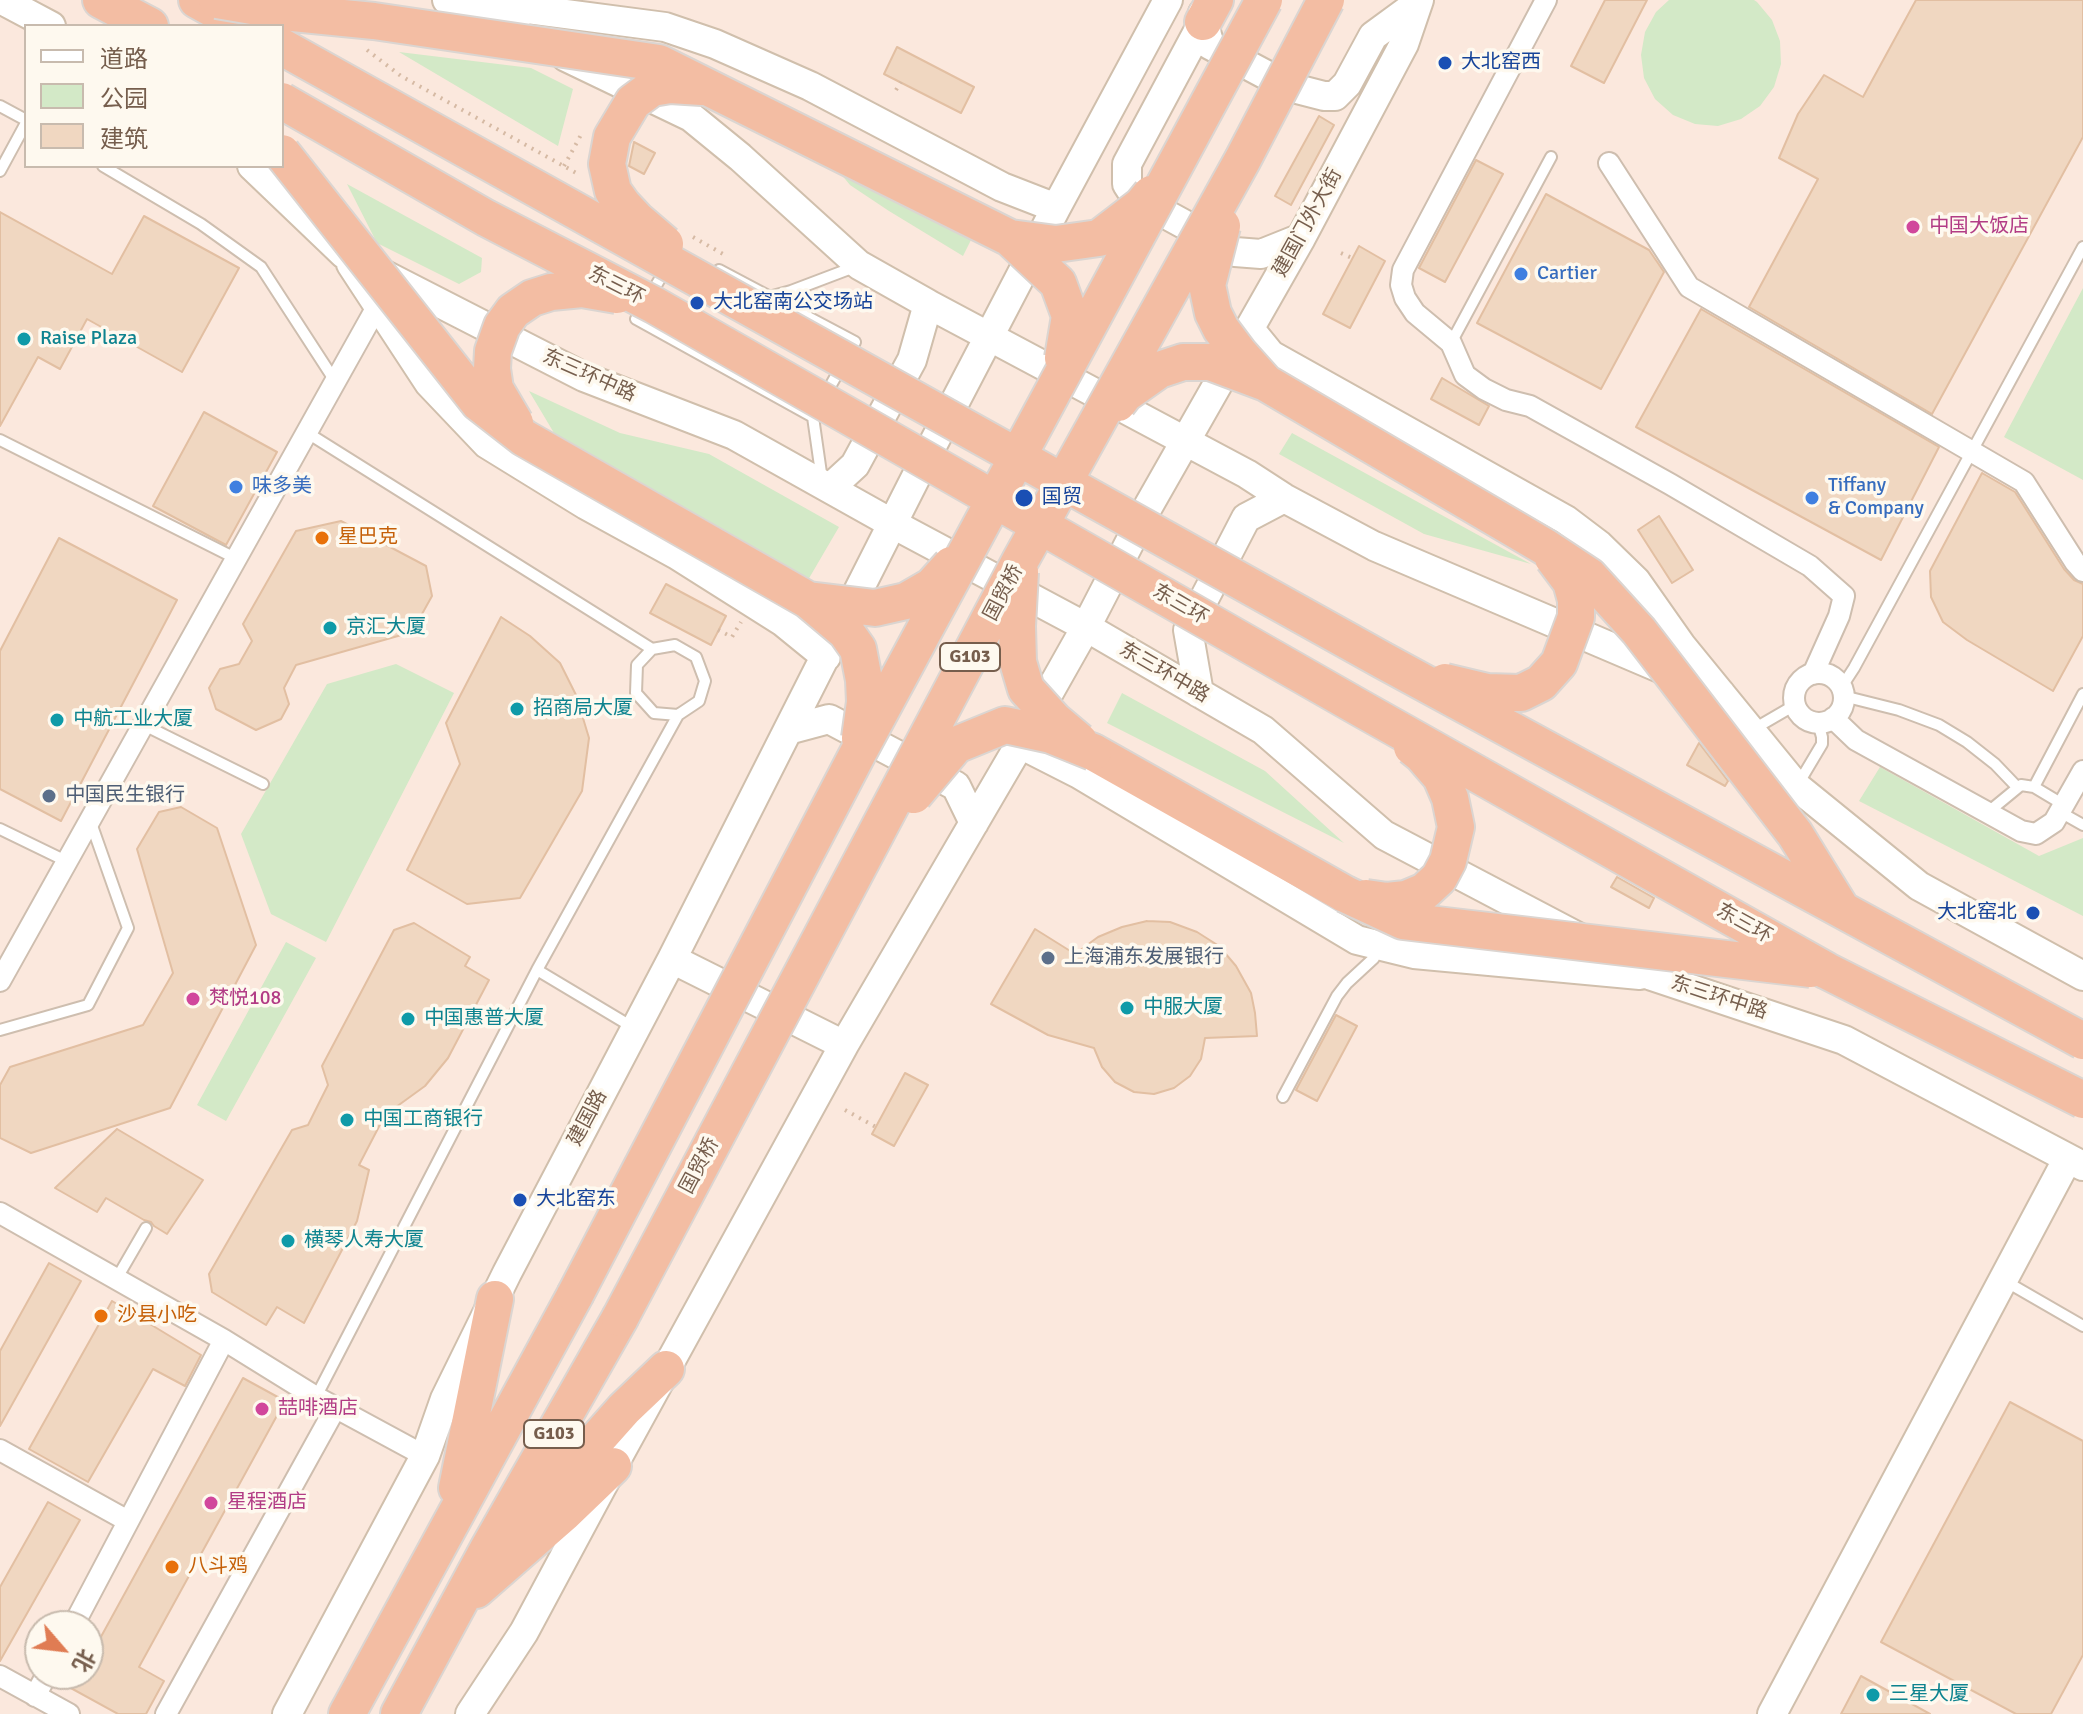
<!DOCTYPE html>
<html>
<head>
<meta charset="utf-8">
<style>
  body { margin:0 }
  #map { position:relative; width:2083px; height:1714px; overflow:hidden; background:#fcf6e9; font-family:Signika,"Noto Sans SC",sans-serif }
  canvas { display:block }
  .legend { position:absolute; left:24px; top:24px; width:260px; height:144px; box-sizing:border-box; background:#fef9ef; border:2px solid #c8bbae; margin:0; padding:10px 14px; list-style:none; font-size:24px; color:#765e4d }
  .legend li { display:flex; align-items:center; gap:16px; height:40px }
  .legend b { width:40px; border:2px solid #c8bbae }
  .north { position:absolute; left:24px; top:1610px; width:80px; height:80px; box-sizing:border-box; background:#fef9ef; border:2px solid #c8bbae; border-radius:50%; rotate:118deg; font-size:22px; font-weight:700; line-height:32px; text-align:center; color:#765e4d }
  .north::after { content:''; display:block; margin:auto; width:28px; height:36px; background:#e07c53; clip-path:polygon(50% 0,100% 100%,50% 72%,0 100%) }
</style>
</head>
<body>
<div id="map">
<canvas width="2083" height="1714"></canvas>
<ul class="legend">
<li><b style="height:10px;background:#fff"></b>道路</li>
<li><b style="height:22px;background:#d3e9c7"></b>公园</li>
<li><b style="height:22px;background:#f0d7c1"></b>建筑</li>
</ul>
<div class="north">北</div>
</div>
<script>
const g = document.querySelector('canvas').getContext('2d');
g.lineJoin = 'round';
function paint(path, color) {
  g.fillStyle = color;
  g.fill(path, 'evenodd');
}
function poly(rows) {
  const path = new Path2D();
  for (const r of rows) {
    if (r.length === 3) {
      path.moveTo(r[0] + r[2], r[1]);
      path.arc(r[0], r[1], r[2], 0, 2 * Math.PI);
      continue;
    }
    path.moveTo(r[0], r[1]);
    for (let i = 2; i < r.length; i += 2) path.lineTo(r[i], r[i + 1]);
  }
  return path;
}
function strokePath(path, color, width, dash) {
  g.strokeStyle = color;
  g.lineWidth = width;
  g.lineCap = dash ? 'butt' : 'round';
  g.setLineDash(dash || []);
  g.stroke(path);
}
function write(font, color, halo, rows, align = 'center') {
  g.font = font + ' Signika,"Noto Sans SC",sans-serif';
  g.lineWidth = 7;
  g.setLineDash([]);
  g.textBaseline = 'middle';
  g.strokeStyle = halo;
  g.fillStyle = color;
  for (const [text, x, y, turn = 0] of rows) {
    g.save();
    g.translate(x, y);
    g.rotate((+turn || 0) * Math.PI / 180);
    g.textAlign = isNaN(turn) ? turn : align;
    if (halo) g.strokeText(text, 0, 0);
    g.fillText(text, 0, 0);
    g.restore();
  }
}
const commercial = poly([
  [0,0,2083,0,2083,1714,0,1714],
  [26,26,282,26,282,166,26,166],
  [40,1626,88,1626,88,1674,40,1674]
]);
const green = poly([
  [1669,0,1754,0,1757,2,1772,20,1780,41,1781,64,1774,87,1760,106,1741,119,1718,126,1695,124,1673,115,1655,99,1644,78,1641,55,1645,32,1656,12],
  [399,52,531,68,573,89,558,146],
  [827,157,972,238,963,256,889,211,850,185],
  [347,184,482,258,481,272,459,284,377,243],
  [2083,288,2083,480,2004,437],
  [529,391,620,433,709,454,839,527,808,580,557,438],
  [1292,433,1531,564,1424,534,1279,454],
  [396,664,454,693,326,942,271,914,241,834,327,684],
  [1122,693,1265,771,1344,843,1107,723],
  [1880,767,2039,856,2083,838,2083,916,1859,801],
  [286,942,316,958,226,1121,197,1105]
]);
const building = poly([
  [1605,0,1647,0,1604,83,1571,66,1605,0],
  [1916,0,2083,0,2083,137,1932,414,1749,307,1818,179,1779,158,1798,114,1824,75,1863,97,1916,0],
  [897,47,974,87,961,113,884,74,897,47],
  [1319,116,1334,125,1291,205,1275,196,1319,116],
  [634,142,655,153,644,174,629,166,634,142],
  [1476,160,1503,174,1445,282,1419,268,1476,160],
  [1546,194,1649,250,1664,272,1601,389,1477,323,1546,194],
  [0,212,112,274,144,216,239,268,182,372,87,319,60,369,38,357,0,426,0,212],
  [1359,246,1385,261,1350,328,1323,314,1359,246],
  [1701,309,1939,447,1881,560,1636,427,1701,309],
  [1442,378,1489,406,1479,425,1431,399,1442,378],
  [204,412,277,452,226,545,153,506,204,412],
  [1982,473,2015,492,2064,569,2074,580,2083,584,2083,636,2053,691,1967,640,1943,622,1931,597,1930,571,1982,473],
  [1659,516,1693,570,1672,583,1638,530,1659,516],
  [341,521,426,566,432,596,412,632,296,665,284,688,289,704,281,719,256,730,216,709,209,688,220,669,239,664,252,641,243,624,296,531,341,521],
  [59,538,177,600,61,821,0,789,0,651,59,538],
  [666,584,726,616,711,645,650,613,666,584],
  [501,617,530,636,560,663,576,695,589,738,582,791,520,898,467,904,407,870,460,764,446,723,501,617],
  [1699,743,1728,781,1725,786,1687,765,1699,743],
  [181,807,217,828,256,945,170,1108,31,1153,0,1138,0,1085,10,1067,143,1025,173,973,137,849,159,812,181,807],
  [1617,877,1654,898,1649,908,1611,887,1617,877],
  [1147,921,1170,922,1197,932,1219,946,1236,966,1251,993,1255,1013,1257,1036,1205,1038,1201,1059,1190,1076,1174,1088,1154,1094,1134,1092,1115,1082,1102,1067,1094,1048,1048,1035,991,1004,1035,929,1075,954,1098,937,1122,927,1147,921],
  [414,923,470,957,465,966,489,980,448,1058,425,1086,385,1115,359,1165,369,1170,357,1221,304,1323,277,1307,266,1325,212,1292,209,1274,292,1130,308,1125,328,1085,322,1066,394,930,414,923],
  [1336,1015,1357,1026,1317,1101,1296,1090,1336,1015],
  [905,1073,928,1085,894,1146,872,1134,905,1073],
  [117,1129,203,1180,167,1234,154,1226,151,1222,144,1220,106,1198,97,1212,55,1188,117,1129],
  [49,1263,81,1281,0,1426,0,1351,49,1263],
  [112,1301,201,1355,185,1386,153,1369,88,1482,29,1449,112,1301],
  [243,1378,285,1401,139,1667,164,1681,146,1714,118,1714,58,1681,60,1674,88,1674,88,1639,97,1644,243,1378],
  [2010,1402,2083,1441,2083,1655,2051,1714,2016,1714,1881,1642,2010,1402],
  [48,1502,80,1520,0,1661,0,1587,48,1502],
  [1861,1676,1930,1714,1841,1714,1861,1676]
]);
const path = poly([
  [367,50,401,76,580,175],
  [896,90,901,82],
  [564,166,582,133],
  [693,237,723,254],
  [1341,253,1352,258],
  [718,630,732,637,741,622],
  [845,1110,876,1127]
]);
const lane = poly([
  [0,106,26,120],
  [103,166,201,224,261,267,335,381],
  [0,171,26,123],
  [667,267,636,319,813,417],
  [719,270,855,342,813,417,822,480],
  [769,297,791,291,857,266],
  [1451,343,1551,157],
  [306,432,652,649],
  [0,440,235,558],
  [675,645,696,657,705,681,699,701,678,715,654,713,636,693,637,665,652,649,675,645],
  [1841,688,1854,668,2083,247],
  [1843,696,1899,710,1939,725,1967,742,1995,764,2017,787],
  [142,724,263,784],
  [1752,730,1795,705],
  [1797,786,1822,744,1822,737,1818,723],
  [2034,787,2083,694],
  [2060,812,2083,825],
  [1987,813,2021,785,2034,787,2064,805],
  [0,829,66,861],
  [537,970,634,1028],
  [0,1030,88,1005,128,928,91,823],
  [1283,1097,1337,996,1347,983,1374,958,1378,948],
  [117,1278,146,1228],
  [2005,1281,2083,1326],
  [316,1397,537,970,678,715]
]);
const street = poly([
  [1546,0,1403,270,1401,285,1405,298,1415,313,1451,343,1465,375,1484,389,1506,400,1530,406,1670,484,1810,566,1844,596,1839,616,1813,674],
  [1609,163,1689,287,2024,482,2075,562,2083,571],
  [1819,698,25],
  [1833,718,1856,740,2021,831,2036,834,2054,822,2083,771],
  [0,981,378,305],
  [0,1213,224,1340,316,1397,425,1456],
  [0,1450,128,1521],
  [73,1626,224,1340],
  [0,1676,69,1714],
  [35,1696,47,1674],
  [166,1714,336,1407]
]);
const secondary = poly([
  [2,0,51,26],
  [447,0,521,35],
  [467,1,665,27,715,44,810,86,1002,187,1056,208],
  [1203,13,1203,22,1210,45,1289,87,1324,96,1335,96,1347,84,1373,36,1418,3],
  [1203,22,1127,164,1127,184,1136,198,1235,252,1261,254,1301,238],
  [566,57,691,117,740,157,859,265,928,304,1247,474,1284,498,1374,546,1721,694],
  [252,166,344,254,584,377,734,435,893,524,1086,627,1263,730,1384,835,1652,976,1844,1040,2083,1166],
  [351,264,429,383,487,444,586,505,677,555,783,622,826,657],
  [1249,328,1271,355,1566,520,1599,545,1636,581,1681,645,1797,787,1919,886,2083,976],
  [830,488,855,465,912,360,928,304],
  [1199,693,1188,630,1246,518,1284,498],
  [788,730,829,719,956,786,974,823],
  [1020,744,1079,774,1357,940,1414,954,1640,975],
  [672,959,844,1045],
  [287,1714,425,1456,445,1399,507,1273,672,959,920,469,1056,208,1168,0],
  [470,1714,524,1632,613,1466,844,1045,1020,744,1086,627,1149,505,1301,238,1404,44,1419,0],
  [1772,1714,2068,1158]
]);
const highway = poly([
  [101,0,150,26],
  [197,0,244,26],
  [1203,22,1215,0],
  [1093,752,1345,894],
  [457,1488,495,1299],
  [520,1519,575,1464,624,1409,666,1369],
  [476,1590,563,1514,613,1466],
  [347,1714,575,1295],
  [399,1714,487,1551,620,1318]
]);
const highwayBridge = poly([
  [217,0,293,13,374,21,659,63,1010,238,1058,283,1070,316,1063,358],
  [282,47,1384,661,2083,1041],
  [282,101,486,218,654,305,1360,708,1827,971,2083,1100],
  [282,153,479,403,524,438,808,600,846,632,858,649,864,680,865,702,860,738],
  [1222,226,1207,285,1213,313,1221,329,1239,353,1265,382],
  [1010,238,1056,244,1099,238,1142,205,1151,194],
  [665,244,637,220,623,205,613,191,607,164,612,137,633,102,652,88,670,85,702,87],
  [1118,403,1125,394,1159,370,1183,362,1210,362,1266,383,1545,547,1589,576,1639,631,1795,834,1842,910],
  [515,423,495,389,492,369,493,351,502,326,513,311,532,298,551,292,582,289,617,295],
  [1020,572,1017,626,1018,662,1026,689,1054,720,1079,741],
  [808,600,875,608,906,601,932,586,951,565],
  [1445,682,1487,692,1521,693,1541,683,1559,663,1576,617,1576,600,1571,582,1553,558],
  [914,795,956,745,1005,725,1051,735,1093,752],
  [1345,894,1403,921,1811,969],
  [1366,898,1387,901,1406,899,1425,891,1439,878,1448,861,1456,827,1450,798,1441,777,1422,755,1412,747],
  [575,1295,858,753,1264,0],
  [620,1318,1020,561,1243,159,1326,0]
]);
const markers = [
  [1445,63,8,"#1a4fb4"],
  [1913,227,8,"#d1479c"],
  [1521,274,8,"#3f7fe0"],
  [697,303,8,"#1a4fb4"],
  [24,339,8,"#0f9aa8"],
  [236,487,8,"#3f7fe0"],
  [1024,498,10,"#1a4fb4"],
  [1812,498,8,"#3f7fe0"],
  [322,538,8,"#e8710a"],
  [330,628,8,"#0f9aa8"],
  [517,709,8,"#0f9aa8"],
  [57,720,8,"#0f9aa8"],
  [49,796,8,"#5c6f8a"],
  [2033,913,8,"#1a4fb4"],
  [1048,958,8,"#5c6f8a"],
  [193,999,8,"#d1479c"],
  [1127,1008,8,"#0f9aa8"],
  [408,1019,8,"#0f9aa8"],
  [347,1120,8,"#0f9aa8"],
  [520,1200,8,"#1a4fb4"],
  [288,1241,8,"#0f9aa8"],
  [101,1316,8,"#e8710a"],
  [262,1409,8,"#d1479c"],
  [211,1503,8,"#d1479c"],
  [172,1567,8,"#e8710a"],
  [1873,1695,8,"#0f9aa8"]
];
const shields = [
  [970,657,60],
  [554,1434,60]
];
const shieldNames = [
  ["G103",970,657],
  ["G103",554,1434]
];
const transitNames = [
  ["大北窑西",1461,63],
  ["大北窑南公交场站",713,303],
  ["国贸",1042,498],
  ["大北窑北",2017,913,"right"],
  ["大北窑东",536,1200]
];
const streetNames = [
  ["建国门外大街",1308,223,-61],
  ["东三环",616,286,27],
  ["东三环中路",589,376,24],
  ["国贸桥",1004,593,-62],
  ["东三环",1180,605,30],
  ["东三环中路",1164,673,30],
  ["东三环",1744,924,29],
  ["东三环中路",1719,998,18],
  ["建国路",588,1118,-62],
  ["国贸桥",700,1166,-62]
];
const hotelNames = [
  ["中国大饭店",1929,227],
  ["梵悦108",209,999],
  ["喆啡酒店",278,1409],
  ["星程酒店",227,1503]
];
const shopNames = [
  ["Cartier",1537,274],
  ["Tiffany",1828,486],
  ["& Company",1828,509],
  ["味多美",252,487]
];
const cultureNames = [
  ["Raise Plaza",40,339],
  ["京汇大厦",346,628],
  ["招商局大厦",533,709],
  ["中航工业大厦",73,720],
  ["中服大厦",1143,1008],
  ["中国惠普大厦",424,1019],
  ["中国工商银行",363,1120],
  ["横琴人寿大厦",304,1241],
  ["三星大厦",1889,1695]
];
const foodNames = [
  ["星巴克",338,538],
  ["沙县小吃",117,1316],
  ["八斗鸡",188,1567]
];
const serviceNames = [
  ["中国民生银行",65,796],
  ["上海浦东发展银行",1064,958]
];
paint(commercial, '#fbe8dd');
paint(green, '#d3e9c7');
paint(building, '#f0d7c1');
strokePath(building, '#e2bfa2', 2);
strokePath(lane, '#cebeaf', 14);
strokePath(street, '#cebeaf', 24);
strokePath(secondary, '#d0bfac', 32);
strokePath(highway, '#dbd5d1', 40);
strokePath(path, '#d6baa4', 4, [2, 6]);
strokePath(lane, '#fff', 10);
strokePath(street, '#fff', 20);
strokePath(secondary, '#fff', 28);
strokePath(highway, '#f3bda3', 36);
strokePath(highwayBridge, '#dbd5d1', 40, []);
strokePath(highwayBridge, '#f3bda3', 36);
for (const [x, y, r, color] of markers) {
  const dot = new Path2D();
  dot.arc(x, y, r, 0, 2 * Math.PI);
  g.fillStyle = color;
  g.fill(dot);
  strokePath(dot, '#fef9ef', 3);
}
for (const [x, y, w] of shields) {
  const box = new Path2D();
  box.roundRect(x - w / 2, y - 14, w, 28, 6);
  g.fillStyle = '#fef9ef';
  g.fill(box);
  strokePath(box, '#765e4d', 2);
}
write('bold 18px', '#765e4d', null, shieldNames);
write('20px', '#164399', '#fef9ef', transitNames, 'left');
write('20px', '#765e4d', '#fef9ef', streetNames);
write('20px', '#b23c85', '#fef9ef', hotelNames, 'left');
write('20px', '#366cbe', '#fef9ef', shopNames, 'left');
write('20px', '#0d838f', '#fef9ef', cultureNames, 'left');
write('20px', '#c56008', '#fef9ef', foodNames, 'left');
write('20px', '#4e5e75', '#fef9ef', serviceNames, 'left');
</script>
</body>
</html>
